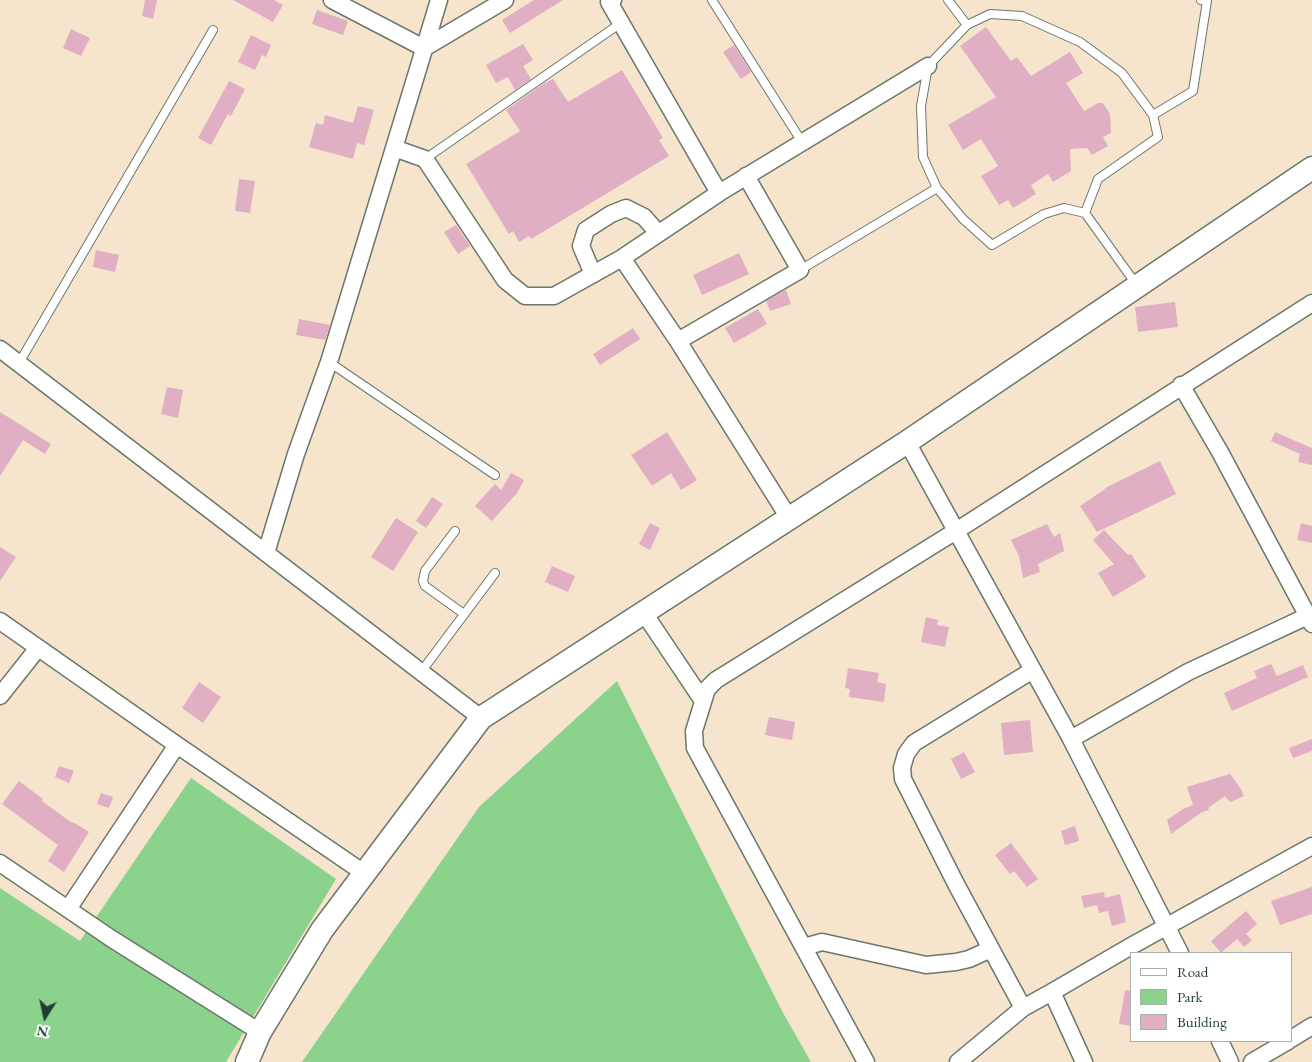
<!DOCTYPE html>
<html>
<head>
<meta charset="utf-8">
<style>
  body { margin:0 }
  #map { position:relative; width:1312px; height:1062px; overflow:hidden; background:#f6e4cd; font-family:"EB Garamond",serif }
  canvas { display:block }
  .legend { position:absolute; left:1130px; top:952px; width:162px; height:90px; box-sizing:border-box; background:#fff; border:1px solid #a5b1ae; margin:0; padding:6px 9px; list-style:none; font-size:15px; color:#1f3d34 }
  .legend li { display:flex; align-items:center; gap:10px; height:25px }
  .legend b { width:25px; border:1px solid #a5b1ae }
  .north { position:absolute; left:20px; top:992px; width:50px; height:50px; -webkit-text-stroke:4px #fff; paint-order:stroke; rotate:190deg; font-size:14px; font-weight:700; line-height:20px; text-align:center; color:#1f3d34 }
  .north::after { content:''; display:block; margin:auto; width:18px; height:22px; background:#1f3d34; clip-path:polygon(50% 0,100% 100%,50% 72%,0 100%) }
</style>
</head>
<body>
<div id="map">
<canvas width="1312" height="1062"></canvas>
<ul class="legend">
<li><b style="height:6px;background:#fff"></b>Road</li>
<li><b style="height:14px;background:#8bd28c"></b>Park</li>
<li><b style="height:14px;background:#e0afc4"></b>Building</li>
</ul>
<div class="north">N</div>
</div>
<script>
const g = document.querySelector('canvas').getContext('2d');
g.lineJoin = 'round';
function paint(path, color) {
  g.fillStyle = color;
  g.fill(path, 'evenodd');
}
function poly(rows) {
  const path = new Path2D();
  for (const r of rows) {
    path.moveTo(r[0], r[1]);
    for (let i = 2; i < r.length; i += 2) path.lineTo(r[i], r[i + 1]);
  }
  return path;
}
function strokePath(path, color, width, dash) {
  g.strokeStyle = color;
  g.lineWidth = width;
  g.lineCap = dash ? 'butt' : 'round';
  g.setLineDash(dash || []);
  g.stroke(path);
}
const green = poly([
  [617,681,782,1011,811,1062,302,1062,479,807],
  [191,778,336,879,226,1062,0,1062,0,888,80,941]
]);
const building = poly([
  [145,0,157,0,153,19,142,16],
  [233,0,274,0,283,5,273,22],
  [534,0,563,0,510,33,502,20],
  [317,10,348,21,343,35,312,24],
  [986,27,1011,61,1017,57,1031,76,1070,52,1083,73,1066,83,1084,111,1098,103,1103,103,1110,114,1111,133,1103,137,1108,146,1092,155,1087,148,1070,149,1071,171,1053,182,1048,174,1031,185,1036,194,1013,208,1008,200,999,205,981,176,998,166,981,139,963,150,948,125,996,97,960,46],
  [71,29,90,38,81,56,63,48],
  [251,35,271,45,266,57,262,55,255,70,238,62],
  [523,44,533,60,523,66,531,79,515,90,508,77,496,83,486,65],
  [734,45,751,72,741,79,723,52],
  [622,70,663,138,659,140,669,156,531,239,529,236,519,242,513,231,509,234,466,164,520,131,506,110,543,84,553,79,568,102],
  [229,81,245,89,231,116,228,114,211,145,198,138],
  [358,106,374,110,364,145,357,143,353,159,309,147,316,123,323,125,325,115,353,123],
  [239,179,255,181,250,213,235,211],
  [456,225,470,246,458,254,444,232],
  [96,250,119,255,115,272,93,267],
  [739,253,749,274,702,295,693,275],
  [786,290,791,304,770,311,766,301],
  [1175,302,1178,327,1138,332,1135,307],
  [758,309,767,324,734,343,725,328],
  [299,319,330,325,325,340,296,335],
  [633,328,640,339,600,365,593,354],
  [167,387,183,390,178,418,161,414],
  [0,412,51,444,45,454,23,440,0,476],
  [667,432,697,480,681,490,671,473,652,486,631,455],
  [1275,432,1312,448,1312,465,1298,462,1300,454,1271,441],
  [1160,461,1176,494,1097,532,1080,506,1105,489,1105,488],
  [511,473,524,480,517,493,492,521,475,506,495,484,501,490],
  [432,497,443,504,426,528,416,521],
  [396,518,418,532,393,571,371,557],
  [650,523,660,528,650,550,639,544],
  [1301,523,1312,526,1312,543,1297,540],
  [1047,524,1054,537,1060,533,1064,551,1038,564,1040,572,1023,578,1019,556,1011,540],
  [1104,530,1128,555,1131,554,1146,577,1113,597,1098,573,1114,564,1093,540],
  [0,547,16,557,0,581],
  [552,566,575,576,568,592,545,582],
  [926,617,938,620,937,625,949,627,945,647,921,642],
  [1271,664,1277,676,1303,665,1308,677,1232,711,1224,693,1257,678,1254,671],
  [848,668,879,673,877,682,886,684,884,702,849,697,850,689,845,688],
  [199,682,221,697,203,723,182,708],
  [769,717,795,722,792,740,765,735],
  [1030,720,1033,752,1004,755,1001,723],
  [1312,739,1312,751,1293,758,1289,748],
  [964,752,975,772,961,779,951,759],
  [59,766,74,771,69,783,55,777],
  [1230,774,1241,789,1244,796,1230,802,1225,796,1208,808,1209,810,1202,812,1171,834,1167,820,1183,809,1193,805,1187,787],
  [19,781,43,799,42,801,72,823,73,822,89,832,64,872,48,861,58,845,2,804],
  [101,793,113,797,109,808,97,804],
  [1075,826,1079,841,1065,845,1061,831],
  [1011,843,1038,879,1027,887,1014,871,1010,874,995,855],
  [1312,887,1312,914,1280,925,1271,901],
  [1104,892,1105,898,1120,894,1126,922,1112,926,1108,911,1099,913,1097,905,1084,908,1081,896],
  [1246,911,1257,924,1246,934,1252,940,1244,947,1237,939,1221,953,1211,941],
  [1125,990,1131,991,1131,1026,1119,1024]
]);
const lane = poly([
  [712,0,802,142],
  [948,0,967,25],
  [1153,115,1193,91,1207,1,1201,0],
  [425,159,621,23],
  [1085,213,1098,179,1158,137,1153,115,1122,73,1080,42,1022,16,990,14,967,25,928,66,921,106,923,157,937,188,963,219,992,245,1044,214,1064,208,1085,213,1136,284],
  [800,270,937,188],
  [329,362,495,475],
  [19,363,213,30],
  [455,531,425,571,423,581,425,586,464,614],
  [421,672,495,573]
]);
const street = poly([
  [332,0,424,48,505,0],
  [394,148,425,159,505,280,525,296,554,296,622,258,719,193,609,2,613,0],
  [719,193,928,66],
  [622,258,678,341,789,518],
  [593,274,581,246,586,230,611,214,626,208,644,217,658,233],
  [678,341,800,270,746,176],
  [0,349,481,718],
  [1181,385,1220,452,1312,624],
  [907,442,1071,739,1180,953],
  [266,553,296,454,329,362,439,0],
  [644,613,703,701],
  [0,621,177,745,364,873],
  [0,696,38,648],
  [1071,739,1188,672,1312,614],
  [0,863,112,939,260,1032],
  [68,909,177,745],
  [804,947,822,942,926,965,956,962,969,959,991,949],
  [1023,1008,956,884,903,779,902,768,906,754,914,743,1033,670],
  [1291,1039,1312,1026],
  [1220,1041,1230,1062],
  [866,1062,695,748,694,731,707,689,716,680,956,531,1312,303],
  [958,1062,1023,1008,1052,992],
  [1084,1062,1052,992,1133,945,1312,846],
  [1252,1062,1288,1041]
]);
const secondary = poly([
  [247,1062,260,1032,322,930,481,718,907,442,1312,168]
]);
paint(green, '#8bd28c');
paint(building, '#e0afc4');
strokePath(lane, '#6a776a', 10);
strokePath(street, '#6a776a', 19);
strokePath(secondary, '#6a776a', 25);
strokePath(lane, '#fff', 8);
strokePath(street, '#fff', 16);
strokePath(secondary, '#fff', 22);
</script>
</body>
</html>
